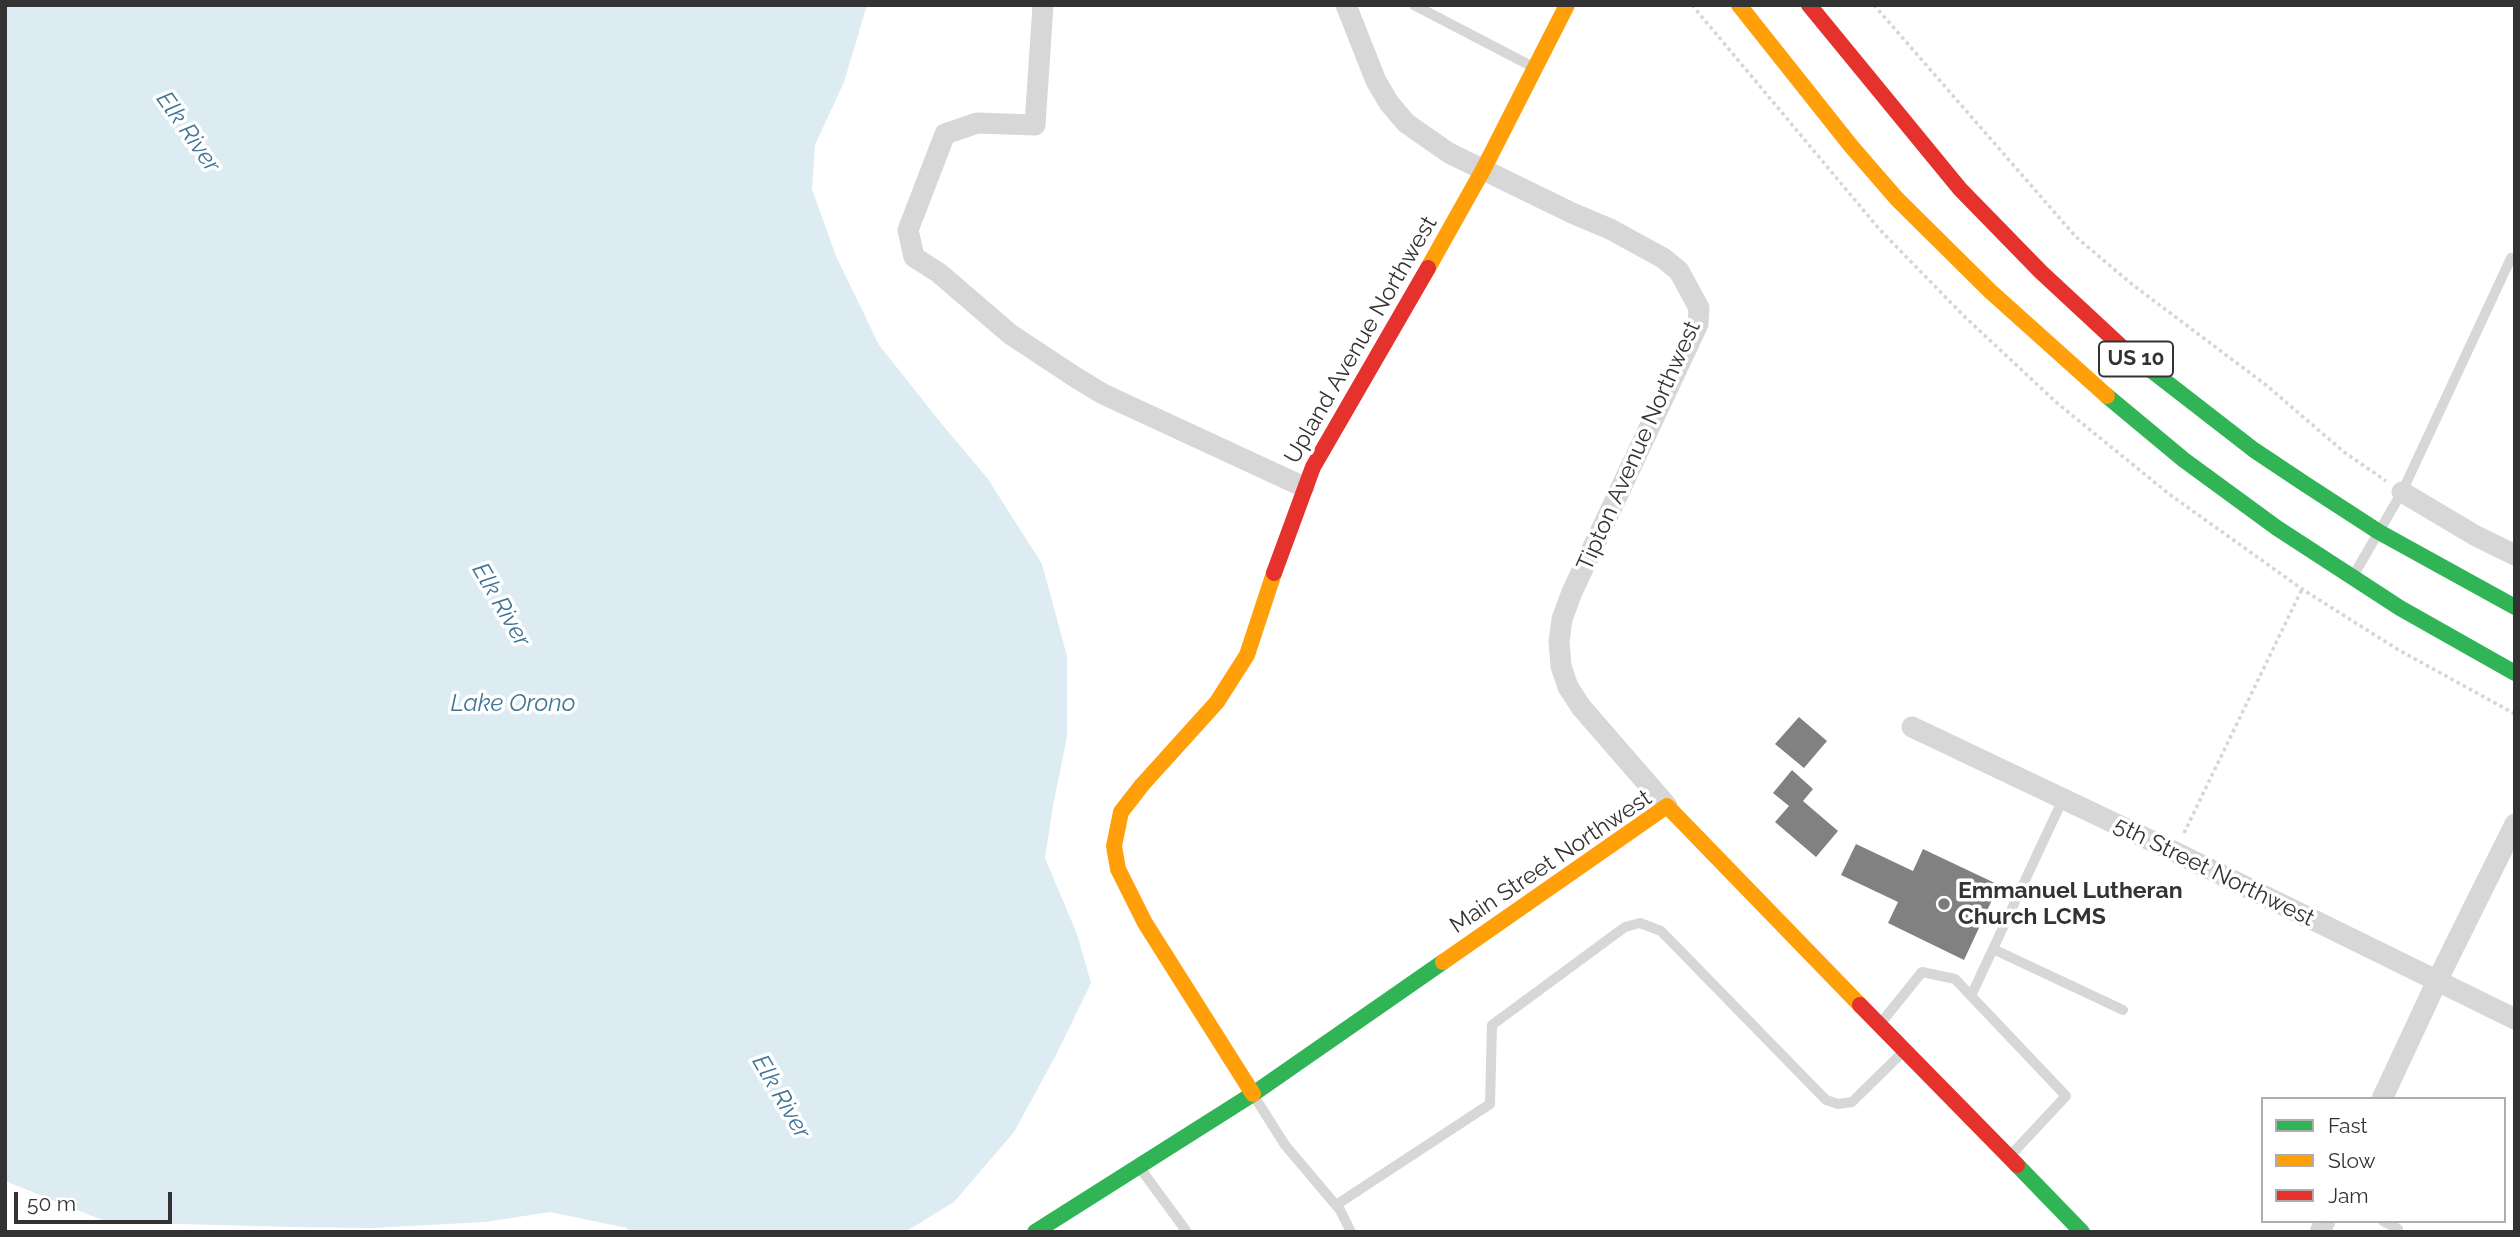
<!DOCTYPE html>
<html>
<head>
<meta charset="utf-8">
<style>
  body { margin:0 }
  #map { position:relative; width:2520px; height:1237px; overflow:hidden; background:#fff; font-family:Raleway,sans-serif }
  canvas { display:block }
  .frame { position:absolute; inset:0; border:7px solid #333; pointer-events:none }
  .legend { position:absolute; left:2261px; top:1097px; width:245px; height:126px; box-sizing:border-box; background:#fff; border:2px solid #adadad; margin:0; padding:9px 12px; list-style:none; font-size:21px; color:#333 }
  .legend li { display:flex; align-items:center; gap:14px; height:35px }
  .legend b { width:35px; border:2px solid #adadad }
  .scale { position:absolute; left:14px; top:1192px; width:158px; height:32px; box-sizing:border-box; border:4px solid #333; border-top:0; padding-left:9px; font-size:21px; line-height:24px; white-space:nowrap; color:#333; -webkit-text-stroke:5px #fff; paint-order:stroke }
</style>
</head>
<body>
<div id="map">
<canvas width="2520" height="1237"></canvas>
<div class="frame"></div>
<ul class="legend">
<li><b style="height:9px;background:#30b455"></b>Fast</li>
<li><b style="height:9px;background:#ff9f0a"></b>Slow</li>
<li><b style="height:9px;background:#e5322d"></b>Jam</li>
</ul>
<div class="scale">50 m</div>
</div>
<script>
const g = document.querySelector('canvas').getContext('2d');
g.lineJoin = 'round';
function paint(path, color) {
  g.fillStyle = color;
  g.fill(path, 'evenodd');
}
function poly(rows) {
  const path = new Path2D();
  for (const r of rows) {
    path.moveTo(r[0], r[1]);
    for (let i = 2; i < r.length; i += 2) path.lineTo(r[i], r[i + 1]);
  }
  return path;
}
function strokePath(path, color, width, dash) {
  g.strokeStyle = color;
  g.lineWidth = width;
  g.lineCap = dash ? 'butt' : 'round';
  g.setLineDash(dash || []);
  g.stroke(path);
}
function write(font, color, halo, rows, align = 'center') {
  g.font = font + ' Raleway,sans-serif';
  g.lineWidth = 7;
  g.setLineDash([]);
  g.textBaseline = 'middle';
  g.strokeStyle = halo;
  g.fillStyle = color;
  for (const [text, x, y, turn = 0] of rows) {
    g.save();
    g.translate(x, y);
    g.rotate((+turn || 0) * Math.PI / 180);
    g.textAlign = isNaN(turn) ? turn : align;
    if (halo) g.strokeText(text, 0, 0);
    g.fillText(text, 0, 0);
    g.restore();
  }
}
const water = poly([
  [5,5,867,5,844,82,815,145,812,189,836,256,879,345,941,423,988,479,1042,564,1067,656,1067,737,1053,806,1045,858,1077,934,1091,983,1056,1055,1014,1132,954,1202,905,1232,629,1232,627,1228,550,1212,485,1222,372,1228,293,1227,107,1222,5,1181]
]);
const building = poly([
  [1799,717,1827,741,1804,768,1775,744],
  [1792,770,1813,789,1803,801,1838,831,1816,857,1775,822,1789,806,1773,793],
  [1856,844,1913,871,1923,849,1999,885,1964,960,1888,923,1898,902,1841,875]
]);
const path = poly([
  [1692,5,1880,230,1965,317,2057,403,2169,494,2302,589,2397,649,2515,714],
  [1874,5,2076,237,2133,285,2266,385,2344,452,2386,481],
  [2184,833,2302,589]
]);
const lane = poly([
  [1414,5,1533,67],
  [2356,571,2402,492,2511,258],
  [1993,949,2123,1010],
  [1971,996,2063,799],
  [1880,1024,1922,972,1955,979,2066,1096,2010,1156],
  [1254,1096,1285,1145,1340,1210,1351,1232],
  [1140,1168,1187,1232],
  [1336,1205,1490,1104,1492,1025,1625,927,1640,923,1661,931,1826,1100,1838,1104,1852,1102,1904,1051],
  [2383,1221,2398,1229,2396,1232]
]);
const street = poly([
  [1043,5,1035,125,977,123,945,134,908,230,914,257,939,273,1010,334,1075,377,1103,394,1304,487],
  [1346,5,1376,81,1389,103,1406,123,1449,153,1572,213,1610,229,1663,258,1679,271,1699,308,1698,324,1572,592,1562,619,1559,642,1561,666,1568,687,1581,707,1667,806],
  [2402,492,2476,536,2515,555],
  [1912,727,2175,852,2515,1019],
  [2382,1099,2437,981,2515,824],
  [2320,1232,2325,1221]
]);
const fast = poly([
  [2125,350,2254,450,2305,484,2379,532,2515,607],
  [2107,396,2184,460,2277,528,2400,608,2515,673],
  [2017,1165,2082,1232],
  [1035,1232,1253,1094,1443,962]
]);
const slow = poly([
  [1739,5,1851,146,1897,199,1990,291,2107,396],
  [1428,268,1483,170,1567,5],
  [1443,962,1667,806,1860,1005],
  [1253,1094,1145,923,1118,869,1114,846,1121,812,1142,785,1217,702,1247,655,1274,573]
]);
const jam = poly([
  [1809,5,1960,189,2041,272,2125,350],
  [1274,573,1313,467,1428,268],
  [1860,1005,2017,1165]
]);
const markers = [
  [1944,904,7,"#7a7a7a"]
];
const shields = [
  [2136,359,74]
];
const shieldNames = [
  ["US 10",2136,359]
];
const streetNames = [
  ["Upland Avenue Northwest",1361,340,-60],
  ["Tipton Avenue Northwest",1639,446,-66],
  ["Main Street Northwest",1551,862,-34],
  ["5th Street Northwest",2214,872,26]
];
const poiNames = [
  ["Emmanuel Lutheran",1958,891],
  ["Church LCMS",1958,917]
];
const waterNames = [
  ["Elk River",188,132,55],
  ["Elk River",501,605,60],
  ["Lake Orono",513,704],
  ["Elk River",781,1097,60]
];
paint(water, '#ddebf3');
paint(building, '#818181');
strokePath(path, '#d6d6d6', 3.5, [3.5, 3.5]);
strokePath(lane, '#d7d7d7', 10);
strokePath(street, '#d7d7d7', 21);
strokePath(fast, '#30b455', 16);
strokePath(slow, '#ff9f0a', 16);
strokePath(jam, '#e5322d', 16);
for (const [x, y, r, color] of markers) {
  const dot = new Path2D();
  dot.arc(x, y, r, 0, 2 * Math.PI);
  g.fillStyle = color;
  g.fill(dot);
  strokePath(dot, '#fff', 2.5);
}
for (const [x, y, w] of shields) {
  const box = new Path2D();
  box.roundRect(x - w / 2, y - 17.5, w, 35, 5);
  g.fillStyle = '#fff';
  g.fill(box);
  strokePath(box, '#333', 2);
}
write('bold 21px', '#333', null, shieldNames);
write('23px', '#333', '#fff', streetNames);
write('bold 23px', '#333', '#fff', poiNames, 'left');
write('italic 24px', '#3f7597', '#fff', waterNames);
</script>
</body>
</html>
